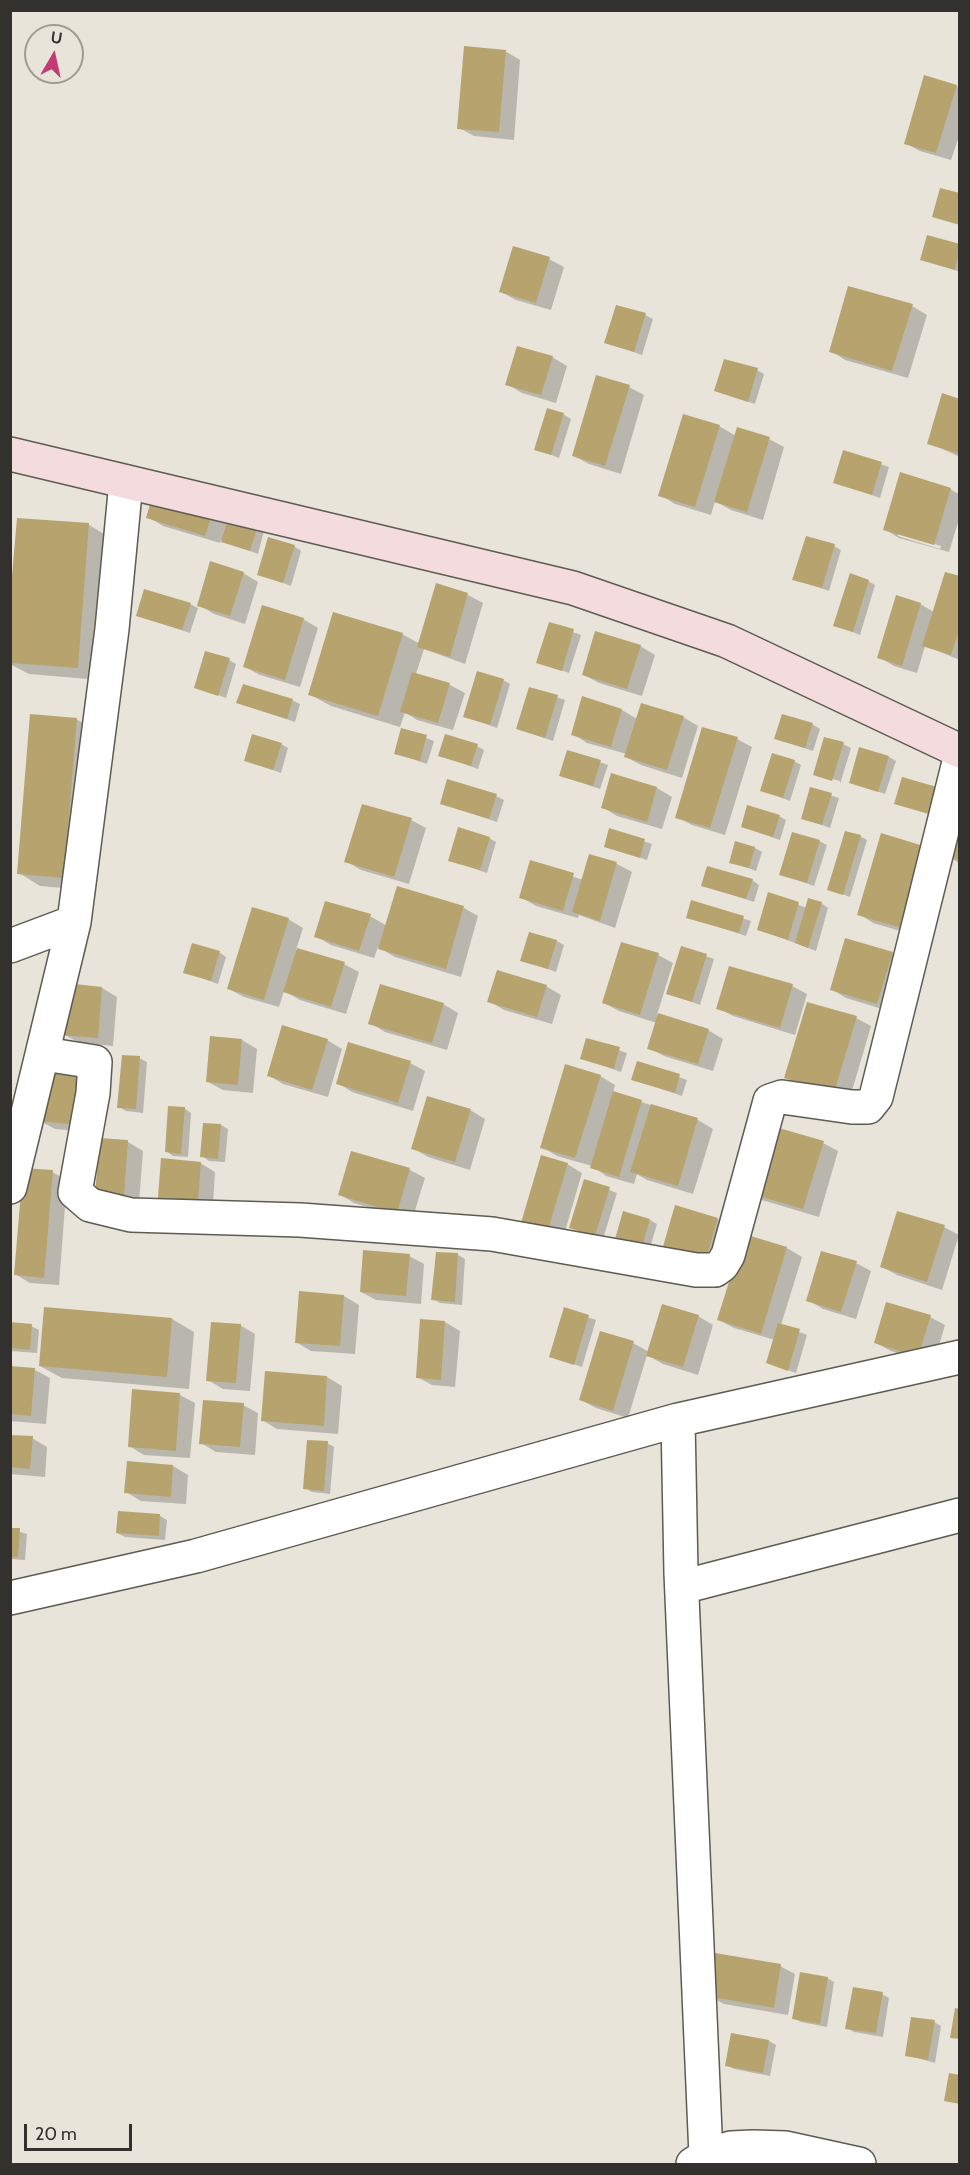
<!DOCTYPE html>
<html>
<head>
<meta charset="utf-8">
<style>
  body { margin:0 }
  #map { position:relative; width:970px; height:2175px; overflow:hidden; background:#e8e4d9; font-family:Cabin,sans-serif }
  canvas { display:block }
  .frame { position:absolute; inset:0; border:12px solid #32312d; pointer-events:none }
  .north { position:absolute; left:24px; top:24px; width:60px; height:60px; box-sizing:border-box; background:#e8e4d9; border:2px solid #9f9c94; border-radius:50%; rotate:9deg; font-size:16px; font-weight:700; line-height:24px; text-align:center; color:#32312d }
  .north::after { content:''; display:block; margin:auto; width:21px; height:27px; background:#c33a74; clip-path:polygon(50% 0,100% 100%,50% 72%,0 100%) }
  .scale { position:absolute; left:24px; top:2124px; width:108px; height:27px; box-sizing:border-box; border:3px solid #32312d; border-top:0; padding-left:8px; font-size:18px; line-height:21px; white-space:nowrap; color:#32312d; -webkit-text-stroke:4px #e8e4d9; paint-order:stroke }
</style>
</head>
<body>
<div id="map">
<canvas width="970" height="2175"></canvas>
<div class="frame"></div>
<div class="north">U</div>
<div class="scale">20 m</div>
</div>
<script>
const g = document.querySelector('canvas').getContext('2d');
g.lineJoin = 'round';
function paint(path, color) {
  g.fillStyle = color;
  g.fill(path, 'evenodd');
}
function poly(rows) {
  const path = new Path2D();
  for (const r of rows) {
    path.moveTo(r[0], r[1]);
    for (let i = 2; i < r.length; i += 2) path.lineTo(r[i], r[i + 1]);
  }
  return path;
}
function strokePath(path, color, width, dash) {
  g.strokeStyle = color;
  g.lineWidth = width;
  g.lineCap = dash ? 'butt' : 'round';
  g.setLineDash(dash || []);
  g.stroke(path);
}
const shadow = poly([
  [505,51,520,60,514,140,474,136,459,128],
  [956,86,960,88,960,133,951,160,920,151,905,143],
  [960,246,960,272,922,259],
  [549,259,564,267,551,310,516,300,501,292],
  [912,306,927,315,908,378,845,360,831,351],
  [645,315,653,319,642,355,606,342],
  [552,357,567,366,556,403,522,393,507,384],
  [757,370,764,374,755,404,716,391],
  [629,387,644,395,621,474,589,464,574,456],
  [960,400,960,457,929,443],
  [563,414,571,419,559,458,536,449],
  [719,426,736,436,769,439,784,447,763,520,731,510,715,501,711,515,675,504,660,495],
  [844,452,889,467,880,498,835,482],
  [950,489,960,495,960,516,949,552,899,538,884,529],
  [898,533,941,546,940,549,898,536],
  [213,510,264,531,258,554,221,540,220,543,163,526,148,517],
  [18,520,89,525,111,538,100,680,29,674,10,664,10,618],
  [294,546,301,551,291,586,259,574],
  [834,546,841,550,829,591,794,579],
  [243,573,258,582,245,624,214,614,199,605],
  [960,578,960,660,925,646,917,673,894,666,879,657,920,604,934,612],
  [868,581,875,585,860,635,835,625],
  [437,585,468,595,483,603,465,664,424,649,416,674,450,685,465,693,453,730,417,720,405,712,400,727,331,706,309,694,402,634,420,644],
  [190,604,198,608,190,633,138,616],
  [303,619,318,628,300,687,260,675,245,667],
  [550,624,581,635,569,673,538,662],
  [640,646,655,655,642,696,599,683,584,675],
  [229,660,236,664,226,698,196,687],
  [503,680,510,684,497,728,464,716],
  [530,688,565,700,553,741,518,729],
  [292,700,300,704,295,722,238,703],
  [622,710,637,719,683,717,698,726,682,778,641,765,626,757,627,754,587,743,573,734],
  [76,719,98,732,86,890,40,886,19,873],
  [812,724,820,729,813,751,776,739],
  [402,729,434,741,427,764,395,753],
  [737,739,752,747,725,835,692,825,677,817],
  [281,744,288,748,281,773,245,760],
  [843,744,851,748,840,784,840,781,814,774],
  [477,746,484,750,478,769,439,755],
  [568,751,608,765,600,789,561,776],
  [889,757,896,761,885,794,850,782],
  [794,761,801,765,790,801,762,790],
  [612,775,657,788,672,797,662,829,617,816,602,807],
  [811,789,839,798,830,828,803,818],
  [943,791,943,819,896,803],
  [496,796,504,800,497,822,441,803],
  [960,813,960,863,945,856,921,937,873,923,859,914,929,849],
  [779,816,786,820,780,840,742,827],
  [411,820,426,828,409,884,361,870,346,861],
  [610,830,652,844,647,860,606,846],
  [860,836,867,840,850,897,829,889],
  [489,838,496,842,487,873,450,860],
  [819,841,827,845,814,886,781,874],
  [755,848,762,852,756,871,731,862],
  [591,856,617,864,632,872,615,928,579,915,578,918,536,906,521,897,531,862,583,880],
  [752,880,759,885,754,902,703,885],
  [769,894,807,908,821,903,828,908,816,951,758,929],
  [692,902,751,921,746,936,688,917],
  [464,908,478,916,461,977,395,957,378,947,374,958,331,945,316,936,370,916,387,926],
  [288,919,303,928,296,950,344,964,359,972,346,1014,300,1000,284,991,279,1007,244,997,229,989],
  [557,941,564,945,556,972,522,960],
  [682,948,714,959,700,1005,668,993],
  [219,952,226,957,218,984,185,972],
  [892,953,907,962,892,1012,846,998,831,989],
  [658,955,673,963,657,1015,708,1030,723,1039,713,1071,664,1056,649,1048,657,1023,619,1011,604,1003],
  [546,986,561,995,552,1024,504,1010,489,1001],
  [792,986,807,994,795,1035,733,1016,718,1008],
  [102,988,117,997,113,1046,78,1042,63,1034],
  [443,1004,458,1013,447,1050,385,1032,370,1023],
  [856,1018,871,1026,849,1101,801,1086,786,1077],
  [587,1039,627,1053,621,1072,581,1058],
  [242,1040,257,1049,253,1093,223,1090,208,1082],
  [327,1040,342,1049,328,1097,283,1084,268,1075],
  [139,1058,147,1062,143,1113,126,1111,119,1107],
  [410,1063,425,1071,413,1111,352,1092,338,1083],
  [638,1063,687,1080,682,1096,633,1079],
  [600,1076,615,1085,613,1093,698,1120,713,1129,693,1194,647,1180,637,1174,634,1184,606,1176,592,1166,557,1156,542,1147],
  [96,1081,92,1132,55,1129,40,1121],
  [184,1108,191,1113,188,1157,173,1156,166,1151],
  [470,1110,485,1119,470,1170,428,1157,413,1148],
  [204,1124,221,1125,228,1129,225,1162,209,1161,202,1156],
  [101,1140,128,1142,143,1151,139,1203,112,1201],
  [823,1143,838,1151,819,1217,762,1200,747,1191],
  [352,1153,410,1170,425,1178,412,1220,354,1203,339,1194],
  [200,1163,215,1172,212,1221,173,1218],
  [567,1164,582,1173,563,1238,538,1231],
  [52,1172,67,1180,59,1285,30,1283,15,1274],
  [585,1181,617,1193,603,1239,571,1228],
  [717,1219,732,1228,720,1270,678,1258],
  [650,1220,657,1224,646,1261,621,1253],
  [944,1227,959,1235,942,1290,897,1275,882,1267],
  [787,1248,802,1257,781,1325,807,1335,796,1373,768,1363,775,1340,734,1328,719,1320],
  [458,1255,465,1259,462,1305,440,1303,433,1299],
  [409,1256,424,1264,421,1304,376,1300,361,1292],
  [856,1263,871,1271,856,1319,823,1309,808,1300],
  [344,1296,359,1305,355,1354,311,1351,296,1342],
  [45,1309,172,1319,194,1332,189,1389,62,1378,40,1366],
  [565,1309,596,1320,582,1367,551,1356],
  [698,1316,713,1325,698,1375,663,1364,647,1355,628,1418,596,1408,581,1400,633,1343,649,1352],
  [930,1317,945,1325,933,1365,891,1351,876,1343],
  [445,1322,460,1331,455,1387,432,1385,417,1377],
  [10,1324,31,1326,39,1330,37,1353,10,1351],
  [240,1325,255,1334,250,1391,223,1389,208,1380],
  [10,1368,35,1370,50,1378,46,1424,10,1421],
  [327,1377,342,1386,338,1434,277,1429,262,1420],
  [180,1395,195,1403,190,1458,144,1455,129,1446],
  [243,1405,258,1413,255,1455,216,1452,201,1443],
  [10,1436,32,1438,47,1447,45,1477,10,1474],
  [327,1443,334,1447,330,1494,312,1492,305,1488],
  [128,1463,173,1466,188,1475,186,1504,141,1501,126,1492],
  [160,1516,167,1520,165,1540,125,1537,117,1533],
  [10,1529,27,1534,25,1560,10,1559],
  [780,1966,795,1974,788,2015,724,2004,709,1996],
  [827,1978,834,1982,827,2027,801,2022,794,2018],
  [882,1994,889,1998,883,2037,854,2032,847,2028],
  [934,2022,941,2026,935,2063,907,2055],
  [769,2041,776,2045,770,2076,734,2069,726,2065]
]);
const building = poly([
  [464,46,506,50,499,132,457,129],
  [924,75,957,85,936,153,904,144],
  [940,188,960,193,960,225,932,217],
  [927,235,960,244,955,270,920,260],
  [513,246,550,257,536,303,499,292],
  [848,286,913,304,892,371,829,352],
  [616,305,646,313,634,352,604,343],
  [517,346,553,356,541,395,505,385],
  [724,359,758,368,748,402,714,391],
  [596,375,630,385,605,466,572,456],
  [942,393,960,399,960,454,927,444],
  [547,408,564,413,551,455,534,450],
  [683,414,720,425,695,507,658,496],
  [737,427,770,437,747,512,714,502],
  [843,450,882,462,872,495,833,483],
  [900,472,951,488,934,545,883,530],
  [154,491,214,509,205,536,146,518],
  [229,516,258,525,250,551,221,542],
  [17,518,89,523,78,668,10,663,10,599],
  [806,536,835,544,822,588,792,580],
  [268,537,295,545,283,583,257,575],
  [210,561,244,572,230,616,197,606],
  [945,572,960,576,960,627,951,655,922,646],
  [850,573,869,580,853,632,833,626],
  [436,583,468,593,450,657,417,647],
  [144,589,191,603,182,630,136,616],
  [896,595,921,603,902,666,877,658],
  [262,605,304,618,285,680,243,667],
  [333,612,403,633,378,716,308,695],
  [549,622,574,629,562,671,536,663],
  [595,631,641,645,627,689,582,675],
  [205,651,230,658,218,696,194,688],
  [477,671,504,679,490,725,463,717],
  [412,672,450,683,438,723,400,712],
  [243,684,293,699,287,719,236,703],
  [529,687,558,695,545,738,516,729],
  [582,696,622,709,611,747,571,735],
  [641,703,684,716,667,770,624,757],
  [30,714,77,718,64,878,17,874],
  [782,714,813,723,805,748,774,739],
  [702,727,738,737,710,828,675,818],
  [401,728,427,735,420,761,394,754],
  [252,734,282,743,273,770,244,761],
  [445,734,478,744,471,766,438,756],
  [824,737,844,742,832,781,813,775],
  [859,747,889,756,878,792,849,783],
  [567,750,601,760,593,786,559,776],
  [772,753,795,760,783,798,760,791],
  [611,773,657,787,647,822,601,808],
  [902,777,944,789,936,816,894,804],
  [447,779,497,794,489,819,440,804],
  [810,787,832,793,822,825,801,819],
  [362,804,412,818,394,877,344,862],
  [747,805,780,815,773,837,741,827],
  [960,811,960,860,939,854],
  [458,827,490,837,480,870,448,861],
  [609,828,645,839,640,858,604,847],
  [845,831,861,835,843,895,827,890],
  [792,832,820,840,807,883,779,875],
  [881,833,930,848,905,929,857,915],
  [735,841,755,847,749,868,729,863],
  [589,854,617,862,600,921,572,912],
  [530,860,574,873,563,911,519,898],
  [707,866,753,879,746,899,701,886],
  [397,886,464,906,446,969,378,949],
  [768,892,799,902,788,940,757,930],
  [808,898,822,902,808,948,795,943],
  [691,900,744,916,739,933,686,918],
  [325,901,371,914,359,951,314,937],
  [252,907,289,918,264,1000,227,989],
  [529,932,557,940,548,969,520,961],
  [845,938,893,952,877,1004,830,990],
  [621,942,659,953,640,1015,602,1003],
  [192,943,220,951,211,981,183,973],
  [681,946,707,954,692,1002,666,994],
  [297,948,345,962,331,1007,283,992],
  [729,966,793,984,780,1028,716,1009],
  [497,970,547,985,537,1017,487,1002],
  [65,983,102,987,98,1038,61,1035],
  [380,984,444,1003,432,1043,368,1024],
  [807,1002,857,1016,834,1093,784,1078],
  [658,1013,709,1029,698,1064,647,1049],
  [282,1025,328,1039,312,1090,267,1076],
  [210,1036,242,1039,238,1085,206,1082],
  [586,1038,620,1047,614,1069,580,1059],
  [348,1042,411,1061,398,1103,336,1084],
  [122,1055,140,1056,136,1109,117,1108],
  [637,1061,680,1074,675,1093,631,1080],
  [565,1064,601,1075,575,1158,540,1148],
  [43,1068,82,1071,77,1125,38,1121],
  [613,1091,642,1100,619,1177,590,1168],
  [427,1096,471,1109,455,1162,411,1149],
  [651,1104,698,1118,678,1186,630,1172],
  [168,1106,185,1107,181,1154,165,1152],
  [203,1123,221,1124,218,1159,200,1157],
  [765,1124,824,1141,803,1209,745,1192],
  [100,1138,128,1140,124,1196,95,1193],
  [351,1151,410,1168,397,1213,338,1195],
  [541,1155,568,1163,548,1230,521,1223],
  [161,1158,201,1162,197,1214,157,1210],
  [23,1168,53,1170,44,1278,14,1275],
  [584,1179,610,1187,595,1236,569,1228],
  [675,1205,718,1218,705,1263,662,1250],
  [623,1211,650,1219,639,1258,612,1250],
  [897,1211,945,1225,927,1282,880,1267],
  [744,1234,787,1247,761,1334,717,1320],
  [363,1250,410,1254,406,1296,360,1292],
  [821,1251,857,1261,841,1312,806,1301],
  [436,1252,458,1253,455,1302,431,1300],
  [299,1291,344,1295,340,1346,295,1343],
  [886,1302,931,1315,918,1357,874,1343],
  [662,1304,699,1315,683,1367,646,1356],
  [44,1307,172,1318,167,1377,39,1366],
  [564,1307,589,1315,574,1365,549,1357],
  [420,1319,445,1321,441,1380,416,1378],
  [10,1322,32,1324,30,1350,10,1348],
  [211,1322,241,1324,236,1383,206,1381],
  [778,1323,800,1329,788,1371,766,1363],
  [600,1331,634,1341,613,1411,579,1400],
  [10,1366,35,1368,31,1416,10,1414],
  [265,1371,327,1376,324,1426,261,1421],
  [132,1389,180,1393,176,1451,128,1447],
  [203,1400,244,1403,240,1447,199,1444],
  [10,1435,33,1436,30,1469,10,1467],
  [307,1440,328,1441,324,1491,303,1489],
  [127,1461,173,1465,171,1497,124,1493],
  [118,1511,160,1514,159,1536,116,1533],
  [10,1528,20,1528,18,1557,10,1557],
  [715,1953,781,1964,774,2008,707,1996],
  [800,1972,828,1977,820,2024,792,2019],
  [853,1987,883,1992,876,2033,845,2029],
  [955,2008,960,2009,960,2039,950,2038],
  [911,2017,935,2020,928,2060,905,2056],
  [731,2033,769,2040,763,2073,725,2066],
  [949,2073,960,2075,960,2104,944,2101]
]);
const minor = poly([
  [10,946,74,922],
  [44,1054,95,1062,93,1093,75,1192,90,1205,131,1215,300,1220,492,1234,696,1270,715,1270,722,1265,728,1255,770,1101,782,1097,852,1107,868,1107,876,1097,960,758],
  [10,1187,74,922,112,629,126,482],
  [678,1420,681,1573,706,2156],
  [682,1587,960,1515],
  [10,1598,196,1556,678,1420,960,1357],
  [693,2164,706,2156,731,2148,753,2147,786,2148,859,2164]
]);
const secondary = poly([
  [10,454,573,588,727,641,960,751]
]);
paint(shadow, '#0003');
paint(building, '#b6a36e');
strokePath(minor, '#5e5b52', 36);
strokePath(secondary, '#5e5b52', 36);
strokePath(minor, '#fff', 33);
strokePath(secondary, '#f4dcde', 33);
</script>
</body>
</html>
